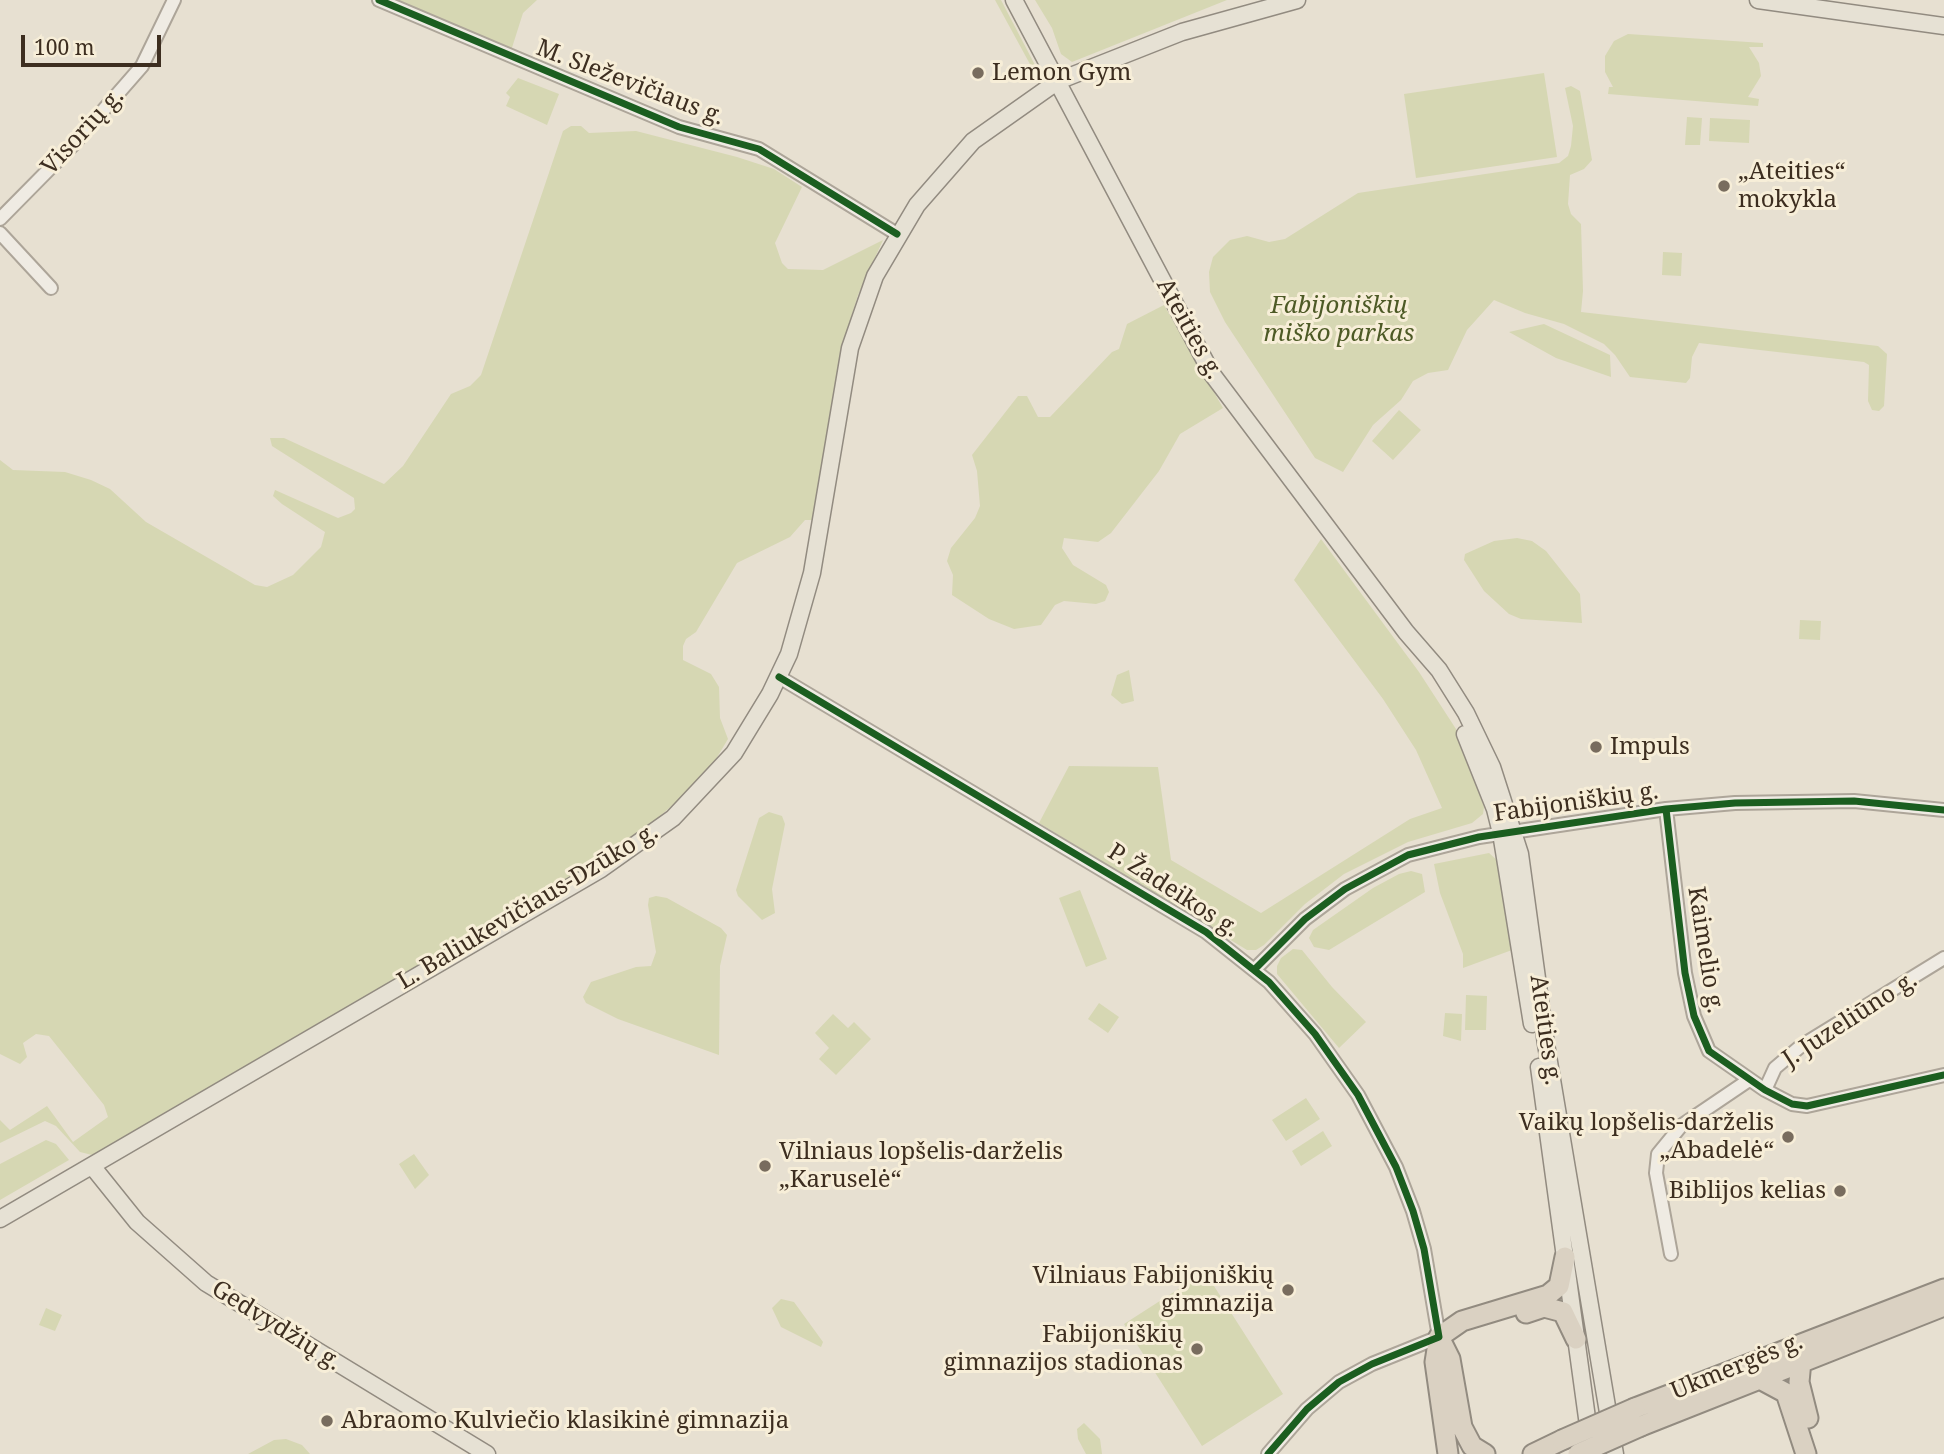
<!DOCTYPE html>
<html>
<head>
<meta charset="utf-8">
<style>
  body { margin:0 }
  #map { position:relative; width:1944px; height:1454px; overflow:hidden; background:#e7e0d1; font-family:"Noto Serif",serif }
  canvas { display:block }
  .scale { position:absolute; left:21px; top:35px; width:140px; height:32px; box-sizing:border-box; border:4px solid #3d2e20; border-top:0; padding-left:9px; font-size:21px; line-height:24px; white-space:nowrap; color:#3d2e20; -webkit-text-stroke:5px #f7eed8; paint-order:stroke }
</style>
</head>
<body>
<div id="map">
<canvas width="1944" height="1454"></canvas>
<div class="scale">100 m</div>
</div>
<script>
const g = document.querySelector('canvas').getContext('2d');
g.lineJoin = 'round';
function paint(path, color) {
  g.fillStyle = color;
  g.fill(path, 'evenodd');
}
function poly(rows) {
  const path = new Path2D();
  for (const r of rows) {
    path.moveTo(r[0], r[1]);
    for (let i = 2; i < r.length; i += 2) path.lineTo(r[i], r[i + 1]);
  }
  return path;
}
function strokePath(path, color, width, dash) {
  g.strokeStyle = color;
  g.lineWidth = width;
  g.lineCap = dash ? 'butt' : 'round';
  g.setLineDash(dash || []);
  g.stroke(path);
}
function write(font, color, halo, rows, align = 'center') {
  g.font = font + ' "Noto Serif",serif';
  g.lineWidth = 6;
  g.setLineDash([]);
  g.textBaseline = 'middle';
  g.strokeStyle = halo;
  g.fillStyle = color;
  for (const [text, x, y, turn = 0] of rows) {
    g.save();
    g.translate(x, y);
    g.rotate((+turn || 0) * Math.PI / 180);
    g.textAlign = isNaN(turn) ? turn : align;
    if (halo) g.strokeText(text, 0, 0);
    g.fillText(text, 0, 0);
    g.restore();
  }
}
const green = poly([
  [388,0,537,0,523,13,510,54],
  [995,0,1001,0,1036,67,1031,66],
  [1035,0,1227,0,1072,62,1061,54,1052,28],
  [1628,34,1763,43,1763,47,1749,47,1759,63,1761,76,1748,97,1759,99,1758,106,1608,94,1609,87,1613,87,1605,72,1605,56,1614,41],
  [1544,73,1557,157,1416,178,1404,94],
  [518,78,559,94,547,125,506,106,510,97,506,93],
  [1571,86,1580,91,1592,160,1584,169,1570,175,1568,204,1571,214,1581,224,1583,291,1581,312,1878,346,1887,354,1884,406,1879,411,1872,410,1868,401,1869,365,1864,362,1699,343,1692,357,1690,378,1686,383,1630,377,1615,355,1604,344,1564,324,1525,313,1494,300,1467,330,1448,370,1428,373,1413,381,1401,400,1373,425,1343,472,1315,458,1225,322,1210,292,1209,272,1213,257,1230,240,1247,236,1269,242,1285,239,1358,193,1559,163,1568,156,1571,146,1573,126,1565,88],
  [1687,117,1702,118,1700,145,1685,145],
  [1710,118,1750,120,1749,143,1709,141],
  [571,126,581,126,589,133,636,131,737,157,774,169,802,187,775,243,782,263,788,269,823,270,883,240,858,295,843,343,813,520,805,520,790,537,737,563,696,632,686,639,683,646,683,660,711,674,719,687,720,718,728,739,713,764,684,795,644,830,602,858,92,1155,80,1152,56,1126,45,1121,0,1143,0,1120,10,1130,47,1106,73,1142,108,1117,104,1105,49,1036,36,1034,23,1043,27,1057,20,1064,0,1054,0,460,13,470,65,472,91,480,110,489,146,522,255,585,267,587,293,575,321,547,325,532,282,504,273,496,275,490,338,518,351,513,355,509,354,498,272,446,270,438,284,438,384,484,403,466,451,394,470,386,481,375,563,131],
  [1663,252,1682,253,1681,276,1662,275],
  [1164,305,1223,408,1180,434,1159,471,1111,533,1098,542,1064,538,1062,548,1073,565,1106,585,1109,592,1105,601,1096,604,1064,601,1055,605,1041,625,1014,629,989,619,952,595,953,575,947,561,951,548,975,518,980,506,977,471,972,455,1018,396,1027,396,1038,417,1050,417,1112,352,1119,349,1127,324],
  [1544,324,1610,355,1611,377,1556,358,1509,332],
  [1399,410,1421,430,1393,460,1372,441],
  [1517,538,1532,541,1546,551,1580,594,1582,623,1521,619,1509,614,1484,591,1464,560,1465,554,1494,541],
  [1321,539,1419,672,1456,729,1484,807,1483,814,1472,823,1408,842,1344,874,1305,904,1264,945,1256,950,1247,950,1039,823,1069,766,1158,767,1171,860,1261,913,1410,819,1442,808,1416,750,1383,699,1294,580],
  [1800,620,1821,621,1820,640,1799,639],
  [1129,670,1134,701,1122,704,1111,695,1117,675],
  [769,812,782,816,785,824,772,889,775,913,762,920,738,896,736,890,759,818],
  [1489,853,1499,862,1512,950,1463,968,1463,954,1440,893,1434,864],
  [1411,871,1422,874,1425,892,1329,950,1314,947,1309,938,1313,930,1373,888,1399,874],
  [1080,890,1107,959,1086,967,1059,898],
  [656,896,667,898,721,928,727,935,720,966,719,1055,618,1019,586,1003,583,997,591,982,636,967,651,966,656,952,648,905,649,898],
  [1293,949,1302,950,1332,987,1366,1022,1339,1048,1277,974,1277,966,1281,958],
  [1466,995,1487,996,1486,1030,1465,1030],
  [1099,1003,1119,1017,1108,1033,1088,1019],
  [1445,1013,1462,1014,1461,1041,1443,1036],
  [833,1014,848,1028,854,1022,871,1039,836,1075,819,1059,829,1048,815,1033],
  [1306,1098,1320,1119,1286,1141,1272,1120],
  [1323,1131,1332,1146,1301,1166,1292,1151],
  [46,1140,56,1144,69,1160,0,1200,0,1164],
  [414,1154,429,1175,415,1189,399,1164],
  [1205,1272,1283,1394,1202,1446,1124,1324],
  [781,1299,794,1302,823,1342,821,1347,781,1327,772,1308],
  [46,1308,62,1315,55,1331,39,1325],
  [1084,1423,1100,1439,1102,1454,1086,1454,1078,1439,1077,1429],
  [286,1439,302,1445,310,1454,248,1454,274,1440]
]);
const minor = poly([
  [379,0,679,127,759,149,897,234],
  [0,219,73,145,142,66,174,0],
  [0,233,51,288],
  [779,677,1206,932,1269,982,1315,1034,1358,1095,1396,1167,1413,1211,1424,1249,1439,1337,1372,1364,1339,1382,1307,1409,1268,1454],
  [1666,809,1685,973,1694,1016,1709,1051,1765,1090,1792,1104,1807,1106,1944,1075],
  [1255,969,1305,919,1345,889,1408,855,1479,837,1666,809,1735,803,1854,801,1944,810],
  [1765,1090,1775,1068,1801,1046,1944,958],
  [1671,1254,1656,1173,1658,1154,1681,1126,1749,1080]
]);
const major = poly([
  [1014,0,1212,374,1406,632,1439,670,1466,713,1492,767,1520,854,1546,1044,1615,1454],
  [1758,0,1944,26],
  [1465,734,1495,809,1501,833,1532,1024],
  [1539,1067,1590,1440],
  [92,1166,137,1222,206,1283,487,1454],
  [0,1219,601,869,673,818,734,753,770,694,789,654,812,573,850,348,875,276,917,205,973,141,1058,81,1182,32,1297,0]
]);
const highway = poly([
  [1526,1313,1544,1307,1563,1312,1576,1339],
  [1439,1337,1450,1359,1462,1427,1472,1446,1485,1454],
  [1801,1361,1799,1382,1808,1418],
  [1758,1378,1786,1393,1806,1454],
  [1635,1408,1944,1289],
  [1641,1426,1944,1306],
  [1448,1454,1435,1362,1439,1337,1462,1321,1548,1295,1559,1286,1565,1257],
  [1533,1454,1562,1440]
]);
const highwayBridge = poly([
  [1562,1440,1635,1408],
  [1578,1454,1641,1426]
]);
const cycleway = poly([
  [379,0,679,127,759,149,897,234],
  [779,677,1206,932,1269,982,1315,1034,1358,1095,1396,1167,1413,1211,1424,1249,1439,1337,1372,1364,1339,1382,1307,1409,1268,1454],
  [1666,809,1685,973,1694,1016,1709,1051,1765,1090,1792,1104,1807,1106,1944,1075],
  [1255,969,1305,919,1345,889,1408,855,1479,837,1666,809,1735,803,1854,801,1944,810]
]);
const markers = [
  [978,73,7,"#786c5e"],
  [1724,186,7,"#786c5e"],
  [1596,747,7,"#786c5e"],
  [1788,1137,7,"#786c5e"],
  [765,1166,7,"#786c5e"],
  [1840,1191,7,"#786c5e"],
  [1288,1290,7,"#786c5e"],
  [1197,1349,7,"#786c5e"],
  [327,1421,7,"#786c5e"]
];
const poiNames = [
  ["Lemon Gym",992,73],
  ["„Ateities“",1738,172],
  ["mokykla",1738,200],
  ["Impuls",1610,747],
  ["Vaikų lopšelis-darželis",1774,1123,"right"],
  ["„Abadelė“",1774,1151,"right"],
  ["Vilniaus lopšelis-darželis",779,1152],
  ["„Karuselė“",779,1180],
  ["Biblijos kelias",1826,1191,"right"],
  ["Vilniaus Fabijoniškių",1274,1276,"right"],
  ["gimnazija",1274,1304,"right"],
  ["Fabijoniškių",1183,1335,"right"],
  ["gimnazijos stadionas",1183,1363,"right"],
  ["Abraomo Kulviečio klasikinė gimnazija",341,1421]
];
const streetNames = [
  ["M. Sleževičiaus g.",630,83,21],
  ["Visorių g.",83,132,-47],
  ["Ateities g.",1189,329,61],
  ["Fabijoniškių g.",1576,803,-8],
  ["P. Žadeikos g.",1173,891,33],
  ["L. Baliukevičiaus-Dzūko g.",528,907,-31],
  ["Kaimelio g.",1705,950,81],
  ["J. Juzeliūno g.",1850,1020,-33],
  ["Ateities g.",1545,1030,82],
  ["Gedvydžių g.",276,1326,32],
  ["Ukmergės g.",1737,1367,-22]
];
const parkNames = [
  ["Fabijoniškių",1339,306],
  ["miško parkas",1339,334]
];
paint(green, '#d6d7b3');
strokePath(minor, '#ada599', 16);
strokePath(major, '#928b80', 19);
strokePath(highway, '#928b80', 23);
strokePath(minor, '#efebe3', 12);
strokePath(major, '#e6e1d4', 16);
strokePath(highway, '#dad1c2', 19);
strokePath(highwayBridge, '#928b80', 23, []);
strokePath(highwayBridge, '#dad1c2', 19);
strokePath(cycleway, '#1b5e20', 7);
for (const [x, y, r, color] of markers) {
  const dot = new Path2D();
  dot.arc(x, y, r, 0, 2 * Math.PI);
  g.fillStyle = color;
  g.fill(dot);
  strokePath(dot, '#f7eed8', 2.5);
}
write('24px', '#3d2e20', '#f7eed8', poiNames, 'left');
write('24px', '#3d2e20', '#f7eed8', streetNames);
write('italic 24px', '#4d5a26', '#f7eed8', parkNames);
</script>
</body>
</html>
